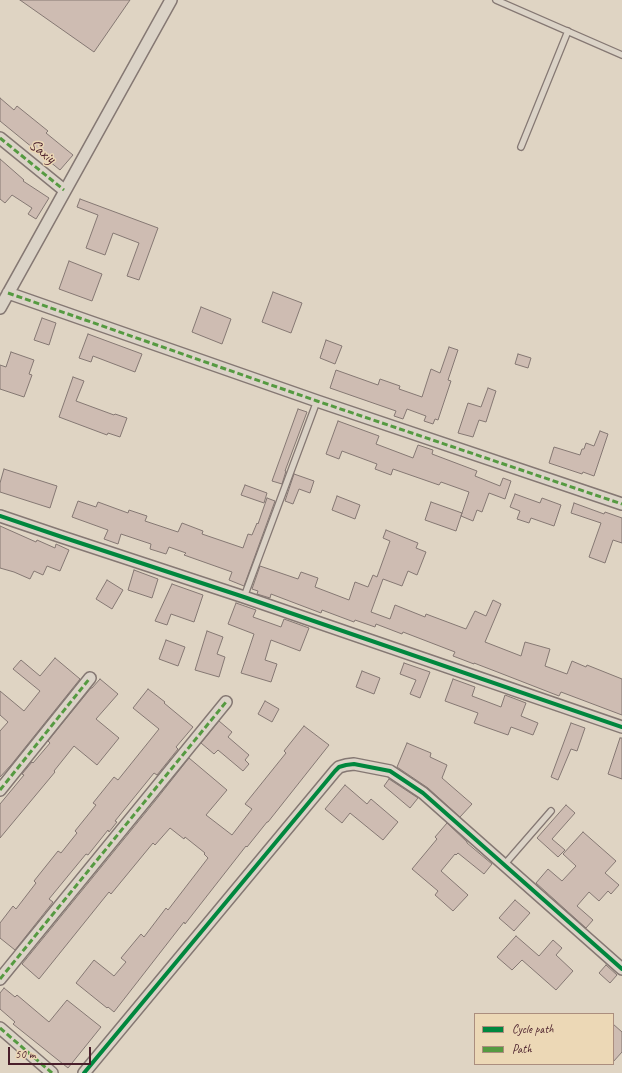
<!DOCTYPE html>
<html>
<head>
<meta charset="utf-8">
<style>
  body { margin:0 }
  #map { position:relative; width:622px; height:1073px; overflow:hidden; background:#dfd4c3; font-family:Caveat,sans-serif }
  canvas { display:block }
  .legend { position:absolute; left:474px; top:1013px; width:140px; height:52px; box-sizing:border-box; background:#ecd8b6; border:1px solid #ab8e7e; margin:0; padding:5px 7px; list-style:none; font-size:12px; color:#4a1f2b }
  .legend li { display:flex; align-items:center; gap:8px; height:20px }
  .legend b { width:20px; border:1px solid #ab8e7e }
  .scale { position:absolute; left:8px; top:1047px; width:83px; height:18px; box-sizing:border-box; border:2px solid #4a1f2b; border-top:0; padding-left:5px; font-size:12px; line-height:14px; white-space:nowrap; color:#4a1f2b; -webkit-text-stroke:3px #ecd8b6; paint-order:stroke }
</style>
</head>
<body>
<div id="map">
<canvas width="622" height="1073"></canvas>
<ul class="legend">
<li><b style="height:5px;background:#00873e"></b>Cycle path</li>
<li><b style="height:5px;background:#559a41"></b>Path</li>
</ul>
<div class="scale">50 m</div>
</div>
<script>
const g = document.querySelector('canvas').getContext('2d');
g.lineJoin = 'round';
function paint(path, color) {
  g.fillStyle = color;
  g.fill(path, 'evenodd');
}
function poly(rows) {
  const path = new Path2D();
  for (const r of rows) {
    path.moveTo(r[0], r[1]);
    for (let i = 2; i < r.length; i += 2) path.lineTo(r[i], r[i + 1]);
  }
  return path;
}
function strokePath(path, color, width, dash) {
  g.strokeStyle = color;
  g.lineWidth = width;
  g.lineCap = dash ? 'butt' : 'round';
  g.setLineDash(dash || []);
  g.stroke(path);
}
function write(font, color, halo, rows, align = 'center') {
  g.font = font + ' Caveat,sans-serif';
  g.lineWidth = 3;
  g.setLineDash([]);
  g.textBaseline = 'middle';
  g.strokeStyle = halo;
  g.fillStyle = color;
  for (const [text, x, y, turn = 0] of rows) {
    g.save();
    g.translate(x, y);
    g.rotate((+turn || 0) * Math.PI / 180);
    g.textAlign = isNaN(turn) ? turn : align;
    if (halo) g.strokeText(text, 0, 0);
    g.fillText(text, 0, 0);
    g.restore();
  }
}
const building = poly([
  [20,0,130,0,94,52,20,0],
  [0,98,14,110,17,106,48,131,46,133,73,155,60,170,0,121,0,98],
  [0,159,24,180,23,181,49,198,36,219,28,214,32,208,12,195,5,203,0,199,0,159],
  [80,199,158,228,139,280,127,276,139,243,113,233,105,255,86,248,98,215,77,207,80,199],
  [69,261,102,274,92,301,59,289,69,261],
  [273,292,302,303,291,333,262,322,273,292],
  [201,307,231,319,222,344,192,332,201,307],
  [42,318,56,323,49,345,34,340,42,318],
  [88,334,142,354,135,372,93,356,91,362,79,358,88,334],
  [326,340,342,346,335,364,320,358,326,340],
  [449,347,458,350,448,380,451,381,438,420,435,419,433,424,424,421,426,416,407,409,403,419,394,416,396,411,330,388,336,370,378,385,380,379,400,386,399,389,422,397,431,369,440,373,449,347],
  [11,352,34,360,29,374,32,375,24,397,0,389,0,365,6,367,11,352],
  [518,354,531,358,528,368,515,364,518,354],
  [73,377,84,381,76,401,114,415,115,414,127,418,120,437,108,433,107,435,59,417,73,377],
  [488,388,496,391,486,422,479,420,473,437,458,433,468,403,481,407,488,388],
  [298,409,307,412,285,471,286,471,282,484,272,481,298,409],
  [338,421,379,436,376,444,413,458,418,445,433,450,432,454,477,471,475,476,500,486,503,478,511,481,505,499,489,493,482,512,477,510,473,521,461,516,469,492,441,482,439,485,393,469,391,475,375,469,377,464,342,451,339,459,326,454,338,421],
  [600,431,608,434,594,476,583,472,582,474,549,463,554,447,580,455,582,449,584,449,586,443,594,446,600,431],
  [4,469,57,486,50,508,0,492,0,483,4,469],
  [294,474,314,481,310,493,299,489,293,504,285,501,294,474],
  [245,485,267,493,264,503,241,495,245,485],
  [515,494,540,503,542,498,561,505,554,526,531,518,529,523,517,519,520,511,510,507,515,494],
  [337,496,360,505,355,519,332,510,337,496],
  [267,498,275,501,244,586,229,580,232,572,184,555,186,553,169,547,166,554,150,549,151,544,121,534,118,544,104,539,108,530,72,517,78,501,96,507,98,502,128,513,129,510,147,516,145,521,178,532,182,523,203,531,202,534,243,548,248,534,252,535,257,523,258,524,267,498],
  [431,502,462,513,456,531,425,520,431,502],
  [574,503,604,514,605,512,622,518,622,543,613,540,605,563,589,557,601,523,571,513,574,503],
  [0,526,36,542,37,540,55,548,56,544,69,550,60,571,47,566,43,575,34,571,30,579,14,572,0,568,0,526],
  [386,530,418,543,416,548,426,552,417,575,408,571,402,586,383,579,371,612,390,619,395,605,425,617,426,614,466,629,475,611,486,616,493,600,501,604,485,642,521,656,525,642,550,649,545,666,567,674,572,661,586,667,587,665,622,679,622,715,561,692,559,696,500,673,474,663,474,664,453,656,455,652,403,632,402,634,376,624,375,627,355,620,354,622,322,610,321,613,271,594,270,598,257,594,258,591,252,589,260,566,298,579,301,572,318,578,315,587,349,600,355,582,368,587,373,575,377,577,390,541,383,538,386,530],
  [134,570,158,579,152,598,128,590,134,570],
  [107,580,123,590,112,609,96,599,107,580],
  [172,584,203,595,194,622,171,614,167,625,155,621,172,584],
  [236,603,256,610,253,617,281,627,284,619,309,628,300,651,271,640,265,660,277,664,271,682,241,673,254,634,228,624,236,603],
  [207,631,223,637,217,654,225,657,219,677,195,670,207,631],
  [166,640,185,647,178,666,159,659,166,640],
  [55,658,80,679,11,765,0,777,0,731,8,722,0,715,0,691,24,711,40,691,13,669,21,660,40,676,55,658],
  [404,663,430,672,420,698,410,694,416,680,400,674,404,663],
  [362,671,380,678,374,694,356,687,362,671],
  [100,679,118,694,96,719,119,738,97,765,74,746,54,771,55,772,0,838,0,804,24,775,22,774,32,762,33,763,50,743,48,741,91,688,92,688,100,679],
  [453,679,475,687,472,696,501,707,505,695,526,703,521,716,538,723,533,735,511,727,508,735,474,723,478,713,445,701,453,679],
  [148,689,165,702,164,703,193,727,176,747,178,749,157,775,154,773,115,821,117,822,109,832,108,830,88,855,86,854,49,899,53,902,15,950,0,938,0,923,13,906,16,909,36,883,34,881,58,851,61,853,77,833,75,831,96,805,93,803,114,777,118,780,159,729,133,708,148,689],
  [265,701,279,709,272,722,258,714,265,701],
  [219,721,232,732,228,737,249,755,245,760,249,764,243,771,218,750,214,754,201,743,219,721],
  [571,723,585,728,577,751,571,749,558,780,551,777,571,723],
  [304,726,329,745,268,822,267,822,247,847,246,846,185,924,184,922,114,1012,108,1007,107,1008,76,983,94,960,114,976,126,962,121,958,141,934,144,937,166,908,168,910,208,858,204,854,205,853,185,837,184,839,170,828,155,845,153,843,111,894,109,892,39,979,22,964,155,801,189,758,227,790,206,815,232,835,252,809,245,804,286,753,284,751,304,726],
  [620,738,622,738,622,779,608,774,620,738],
  [407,743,431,753,430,757,447,765,442,778,472,804,460,817,428,788,397,767,407,743],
  [389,779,418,798,410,808,384,786,389,779],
  [345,785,367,804,371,799,398,822,383,840,350,813,342,823,325,809,345,785],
  [566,805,575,813,552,839,565,850,558,857,537,838,566,805],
  [447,823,467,842,467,843,492,864,484,874,458,853,456,855,455,854,441,871,468,895,453,911,435,895,438,891,412,869,437,839,435,837,447,823],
  [583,832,616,861,605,873,619,885,611,894,608,891,599,901,589,892,577,906,593,920,586,928,536,883,548,869,562,881,576,866,563,854,583,832],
  [515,900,530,913,514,931,499,918,515,900],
  [516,936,539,956,553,940,562,948,556,955,573,971,556,990,522,960,512,970,497,957,516,936],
  [606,965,617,975,610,983,599,973,606,965],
  [4,988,15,997,17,995,49,1022,67,1000,101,1027,68,1068,13,1024,15,1022,0,1009,0,993,4,988],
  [613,1024,622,1032,622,1052,613,1062,613,1024]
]);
const lane = poly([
  [496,0,622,55],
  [521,147,568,31],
  [244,597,317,401],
  [504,865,551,811]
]);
const street = poly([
  [0,138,64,190],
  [8,293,317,401,622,504],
  [0,308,171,0],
  [0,516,62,537,244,597,622,727],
  [0,790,90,678],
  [0,979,226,702],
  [0,1028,52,1073],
  [84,1073,335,771,339,767,346,765,354,764,390,771,423,793,622,969]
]);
const quiet = poly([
  [0,138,64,190],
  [8,293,317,401,622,504],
  [0,790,90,678],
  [0,979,226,702],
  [0,1028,52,1073]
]);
const cycleway = poly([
  [0,516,62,537,244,597,622,727],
  [84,1073,335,771,339,767,346,765,354,764,390,771,423,793,622,969]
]);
const streetNames = [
  ["Saxiy",42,152,39]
];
paint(building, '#cebcb2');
strokePath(building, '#857873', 1);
strokePath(lane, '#857873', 8);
strokePath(street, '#857873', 14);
strokePath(lane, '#dbd3c7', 5.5);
strokePath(street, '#dbd3c7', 11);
strokePath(quiet, '#559a41', 3, [6, 3]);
strokePath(cycleway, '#00873e', 4);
write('16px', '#4a1f2b', '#ecd8b6', streetNames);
</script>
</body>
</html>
